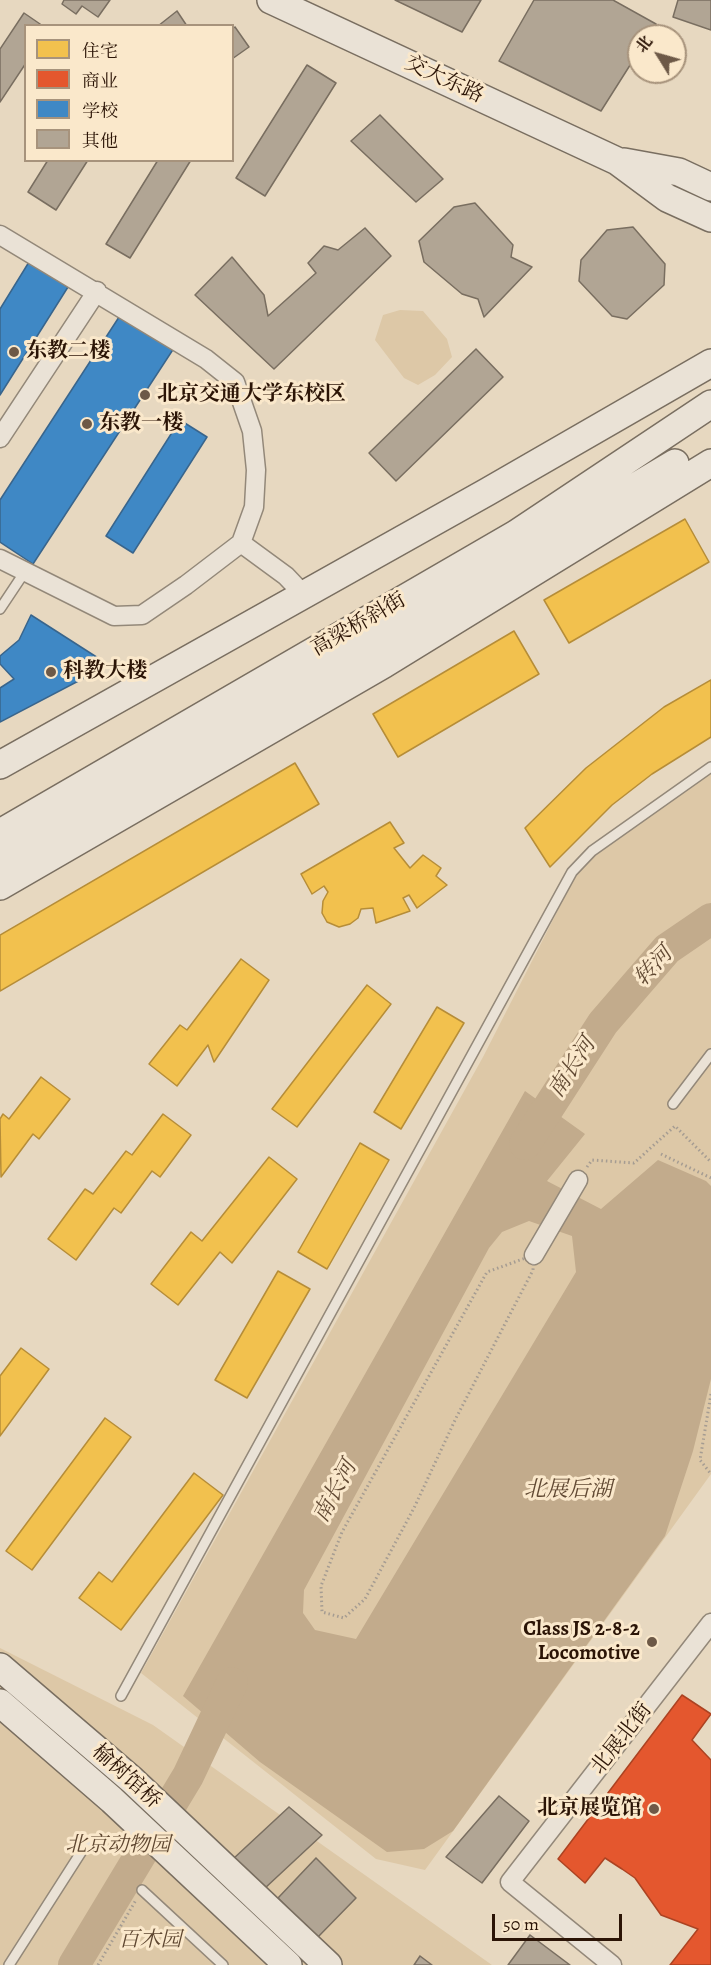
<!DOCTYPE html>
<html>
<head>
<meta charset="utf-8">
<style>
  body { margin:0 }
  #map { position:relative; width:711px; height:1965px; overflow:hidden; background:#e7d8c0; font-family:Alegreya,"Noto Serif SC",serif }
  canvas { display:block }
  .legend { position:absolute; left:24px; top:24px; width:210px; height:138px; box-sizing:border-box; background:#fae8cb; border:2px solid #a7937c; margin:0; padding:8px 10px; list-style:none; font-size:18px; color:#2b1406 }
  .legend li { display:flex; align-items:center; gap:12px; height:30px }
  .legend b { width:30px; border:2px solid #a7937c }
  .north { position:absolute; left:627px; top:24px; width:60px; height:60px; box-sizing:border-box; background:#fae8cb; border:2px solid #a7937c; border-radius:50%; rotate:307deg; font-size:16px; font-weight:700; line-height:24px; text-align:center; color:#2b1406 }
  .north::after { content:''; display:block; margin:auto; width:21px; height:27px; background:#6d5947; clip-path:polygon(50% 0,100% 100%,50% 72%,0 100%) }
  .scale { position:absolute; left:492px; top:1914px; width:130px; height:27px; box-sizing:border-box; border:3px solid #2b1406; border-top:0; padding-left:8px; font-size:18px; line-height:21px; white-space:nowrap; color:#2b1406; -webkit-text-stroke:4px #fae8cb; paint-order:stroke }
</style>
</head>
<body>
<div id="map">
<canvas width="711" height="1965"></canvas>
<ul class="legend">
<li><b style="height:16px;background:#f2c14e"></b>住宅</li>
<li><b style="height:16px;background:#e4572e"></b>商业</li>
<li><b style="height:16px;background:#3f88c5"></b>学校</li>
<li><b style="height:16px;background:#b1a594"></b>其他</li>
</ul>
<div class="north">北</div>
<div class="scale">50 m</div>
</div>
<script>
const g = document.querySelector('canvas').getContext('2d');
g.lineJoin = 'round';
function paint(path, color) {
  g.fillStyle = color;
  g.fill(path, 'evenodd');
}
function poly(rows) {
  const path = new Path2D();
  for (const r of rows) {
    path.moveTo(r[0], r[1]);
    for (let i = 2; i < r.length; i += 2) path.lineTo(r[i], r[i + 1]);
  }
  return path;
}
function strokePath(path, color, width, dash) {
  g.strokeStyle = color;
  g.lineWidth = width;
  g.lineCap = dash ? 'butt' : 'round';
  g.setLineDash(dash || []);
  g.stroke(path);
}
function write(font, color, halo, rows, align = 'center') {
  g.font = font + ' Alegreya,"Noto Serif SC",serif';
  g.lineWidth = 6;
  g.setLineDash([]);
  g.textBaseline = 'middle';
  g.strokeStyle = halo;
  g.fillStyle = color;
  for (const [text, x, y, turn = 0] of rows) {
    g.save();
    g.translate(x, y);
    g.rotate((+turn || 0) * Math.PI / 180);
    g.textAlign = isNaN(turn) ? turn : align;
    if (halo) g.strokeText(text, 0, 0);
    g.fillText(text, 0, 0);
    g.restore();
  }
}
const green = poly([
  [400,310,423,311,447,339,452,357,435,375,418,385,404,378,375,340,383,315],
  [711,769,711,1474,425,1870,376,1859,141,1673,483,1057,582,863],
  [0,1648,153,1725,492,1965,0,1965]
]);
const water = poly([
  [525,1091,585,1134,547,1181,601,1209,658,1160,706,1181,711,1186,711,1379,693,1451,665,1536,453,1831,424,1849,387,1852,260,1762,183,1696],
  [529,1221,572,1236,576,1272,356,1639,315,1630,303,1613,304,1590,489,1248,502,1232]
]);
const homes = poly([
  [685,519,709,562,569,643,544,600,685,519],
  [514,631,539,674,398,757,373,714,514,631],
  [711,680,711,737,652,774,612,805,550,867,525,828,586,768,664,707,711,680],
  [295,763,319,804,0,991,0,935,295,763],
  [390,822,404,843,394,848,410,868,423,855,441,868,436,876,447,885,417,908,409,895,403,898,410,911,376,923,373,908,361,909,358,918,350,924,339,927,327,922,322,913,323,901,328,892,324,886,312,894,301,874,390,822],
  [241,959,269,980,214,1062,208,1045,177,1086,149,1064,180,1025,187,1030,241,959],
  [367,985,391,1004,297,1127,272,1109,367,985],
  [437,1007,464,1023,401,1129,374,1112,437,1007],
  [41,1077,70,1099,39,1139,33,1134,1,1177,0,1119,3,1114,9,1119,41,1077],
  [163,1114,191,1135,160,1177,152,1171,121,1213,114,1208,76,1260,48,1239,85,1189,93,1194,126,1151,132,1155,163,1114],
  [360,1143,389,1160,327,1269,298,1252,360,1143],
  [269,1157,297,1179,232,1263,220,1252,178,1305,151,1284,191,1232,202,1241,269,1157],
  [278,1271,310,1289,247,1398,215,1380,278,1271],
  [21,1348,49,1369,0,1436,0,1376,21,1348],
  [105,1418,131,1437,32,1570,6,1551,105,1418],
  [194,1473,223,1495,121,1630,79,1598,99,1572,112,1582,194,1473]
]);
const shops = poly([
  [682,1695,711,1714,692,1740,711,1760,711,1965,670,1965,698,1929,661,1915,635,1878,622,1869,605,1858,585,1883,558,1859,682,1695]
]);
const schools = poly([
  [29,262,68,287,0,395,0,309,29,262],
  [121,314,174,348,33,564,0,542,0,500,121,314],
  [180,420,207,437,133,553,106,536,180,420],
  [31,615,109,665,0,722,0,688,14,679,0,664,0,656,19,640,31,615]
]);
const river = poly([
  [525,1144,603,1023,667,949,711,919],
  [74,1965,188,1776,232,1683]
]);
const building = poly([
  [64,0,110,0,98,17,82,6,76,14,62,4,64,0],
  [395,0,481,0,462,32,395,0],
  [534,0,613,0,656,24,648,36,639,36,639,51,601,111,499,61,534,0],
  [678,0,711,0,711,30,673,17,678,0],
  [177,11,187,26,158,26,177,11],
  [24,13,43,26,26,26,26,63,0,102,0,49,24,13],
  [235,27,249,47,232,59,232,29,235,27],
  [307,65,336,83,265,196,236,178,307,65],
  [380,115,443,179,416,202,351,141,380,115],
  [48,160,88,160,56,210,28,192,48,160],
  [158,160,191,160,130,258,106,244,158,160],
  [475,203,513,245,511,257,532,267,484,317,478,299,462,294,424,262,419,241,454,207,475,203],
  [633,227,665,264,664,285,627,319,612,316,579,281,581,260,607,230,633,227],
  [365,228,391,256,274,369,195,295,232,257,264,295,268,316,316,273,308,263,324,246,338,250,365,228],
  [476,349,503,377,396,481,369,453,476,349],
  [499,1796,529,1821,482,1883,446,1857,499,1796],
  [289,1807,322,1835,264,1889,233,1859,289,1807],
  [316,1858,356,1898,317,1938,278,1898,316,1858],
  [530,1935,570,1965,508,1965,530,1935],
  [420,1956,432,1965,414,1965,420,1956]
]);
const path = poly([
  [661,1154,711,1178],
  [587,1167,592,1160,634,1163,675,1126,711,1162],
  [534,1255,533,1270,456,1418,414,1508,365,1599,344,1618,322,1612,321,1586,342,1532,487,1272,534,1255],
  [711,1394,700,1460,711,1474],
  [98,1965,136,1900]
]);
const lane = poly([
  [0,609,24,573],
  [673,1104,711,1054],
  [121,1696,572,872,592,851,711,767],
  [142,1890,223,1965],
  [9,1965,87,1843]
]);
const street = poly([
  [0,235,206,359,235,382,252,431,256,470,254,507,241,543,186,585,142,615,114,616,0,559],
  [0,438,97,291],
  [241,543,286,576,304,595],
  [534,1255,578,1180],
  [612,1965,510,1882,711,1623]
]);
const secondary = poly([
  [271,0,617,161,667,198,711,218],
  [624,162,679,172,711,187],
  [0,765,487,492,711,363],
  [0,833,516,534,711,404],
  [0,857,373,643,675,463],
  [0,886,384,664,711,463],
  [0,1667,132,1780,328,1965],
  [0,1703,112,1800,288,1965]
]);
const markers = [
  [14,352,6,"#6d5947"],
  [145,395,6,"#6d5947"],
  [87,424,6,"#6d5947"],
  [51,672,6,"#6d5947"],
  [652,1642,6,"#6d5947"],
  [654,1809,6,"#6d5947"]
];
const streetNames = [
  ["交大东路",444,80,25],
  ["高梁桥斜街",359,625,-30],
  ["北展北街",622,1739,-52],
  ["榆树馆桥",126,1777,42]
];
const poiNames = [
  ["东教二楼",26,352],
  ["北京交通大学东校区",157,395],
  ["东教一楼",99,424],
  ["科教大楼",63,672],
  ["Class JS 2-8-2",640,1630,"right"],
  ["Locomotive",640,1654,"right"],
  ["北京展览馆",642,1809,"right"]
];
const parkNames = [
  ["北京动物园",118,1846],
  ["百木园",150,1941]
];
const waterNames = [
  ["转河",654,967,-47],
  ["南长河",573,1068,-57],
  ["北展后湖",568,1491],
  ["南长河",336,1492,-62]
];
paint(green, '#ddc8a7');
paint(water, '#c2ab8c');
paint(homes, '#f2c14e');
strokePath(homes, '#b68d38', 1.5);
paint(shops, '#e4572e');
strokePath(shops, '#ac4322', 1.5);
paint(schools, '#3f88c5');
strokePath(schools, '#39658c', 1.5);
strokePath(river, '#c2ab8c', 32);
paint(building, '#b1a594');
strokePath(building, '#796e60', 1.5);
strokePath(lane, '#938879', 12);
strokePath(street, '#938879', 21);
strokePath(secondary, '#796e60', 30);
strokePath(path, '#a59c92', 3, [1.5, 3]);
strokePath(lane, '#eae2d6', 9);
strokePath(street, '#eae2d6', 18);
strokePath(secondary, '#eae2d6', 27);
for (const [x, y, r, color] of markers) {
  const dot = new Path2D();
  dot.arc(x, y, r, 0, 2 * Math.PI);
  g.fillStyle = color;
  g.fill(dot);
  strokePath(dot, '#fae8cb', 2);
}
write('21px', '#2b1406', '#fae8cb', streetNames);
write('bold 21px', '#2b1406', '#fae8cb', poiNames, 'left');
write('italic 21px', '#5e4630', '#fae8cb', parkNames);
write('italic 22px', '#614933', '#fae8cb', waterNames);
</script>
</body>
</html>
